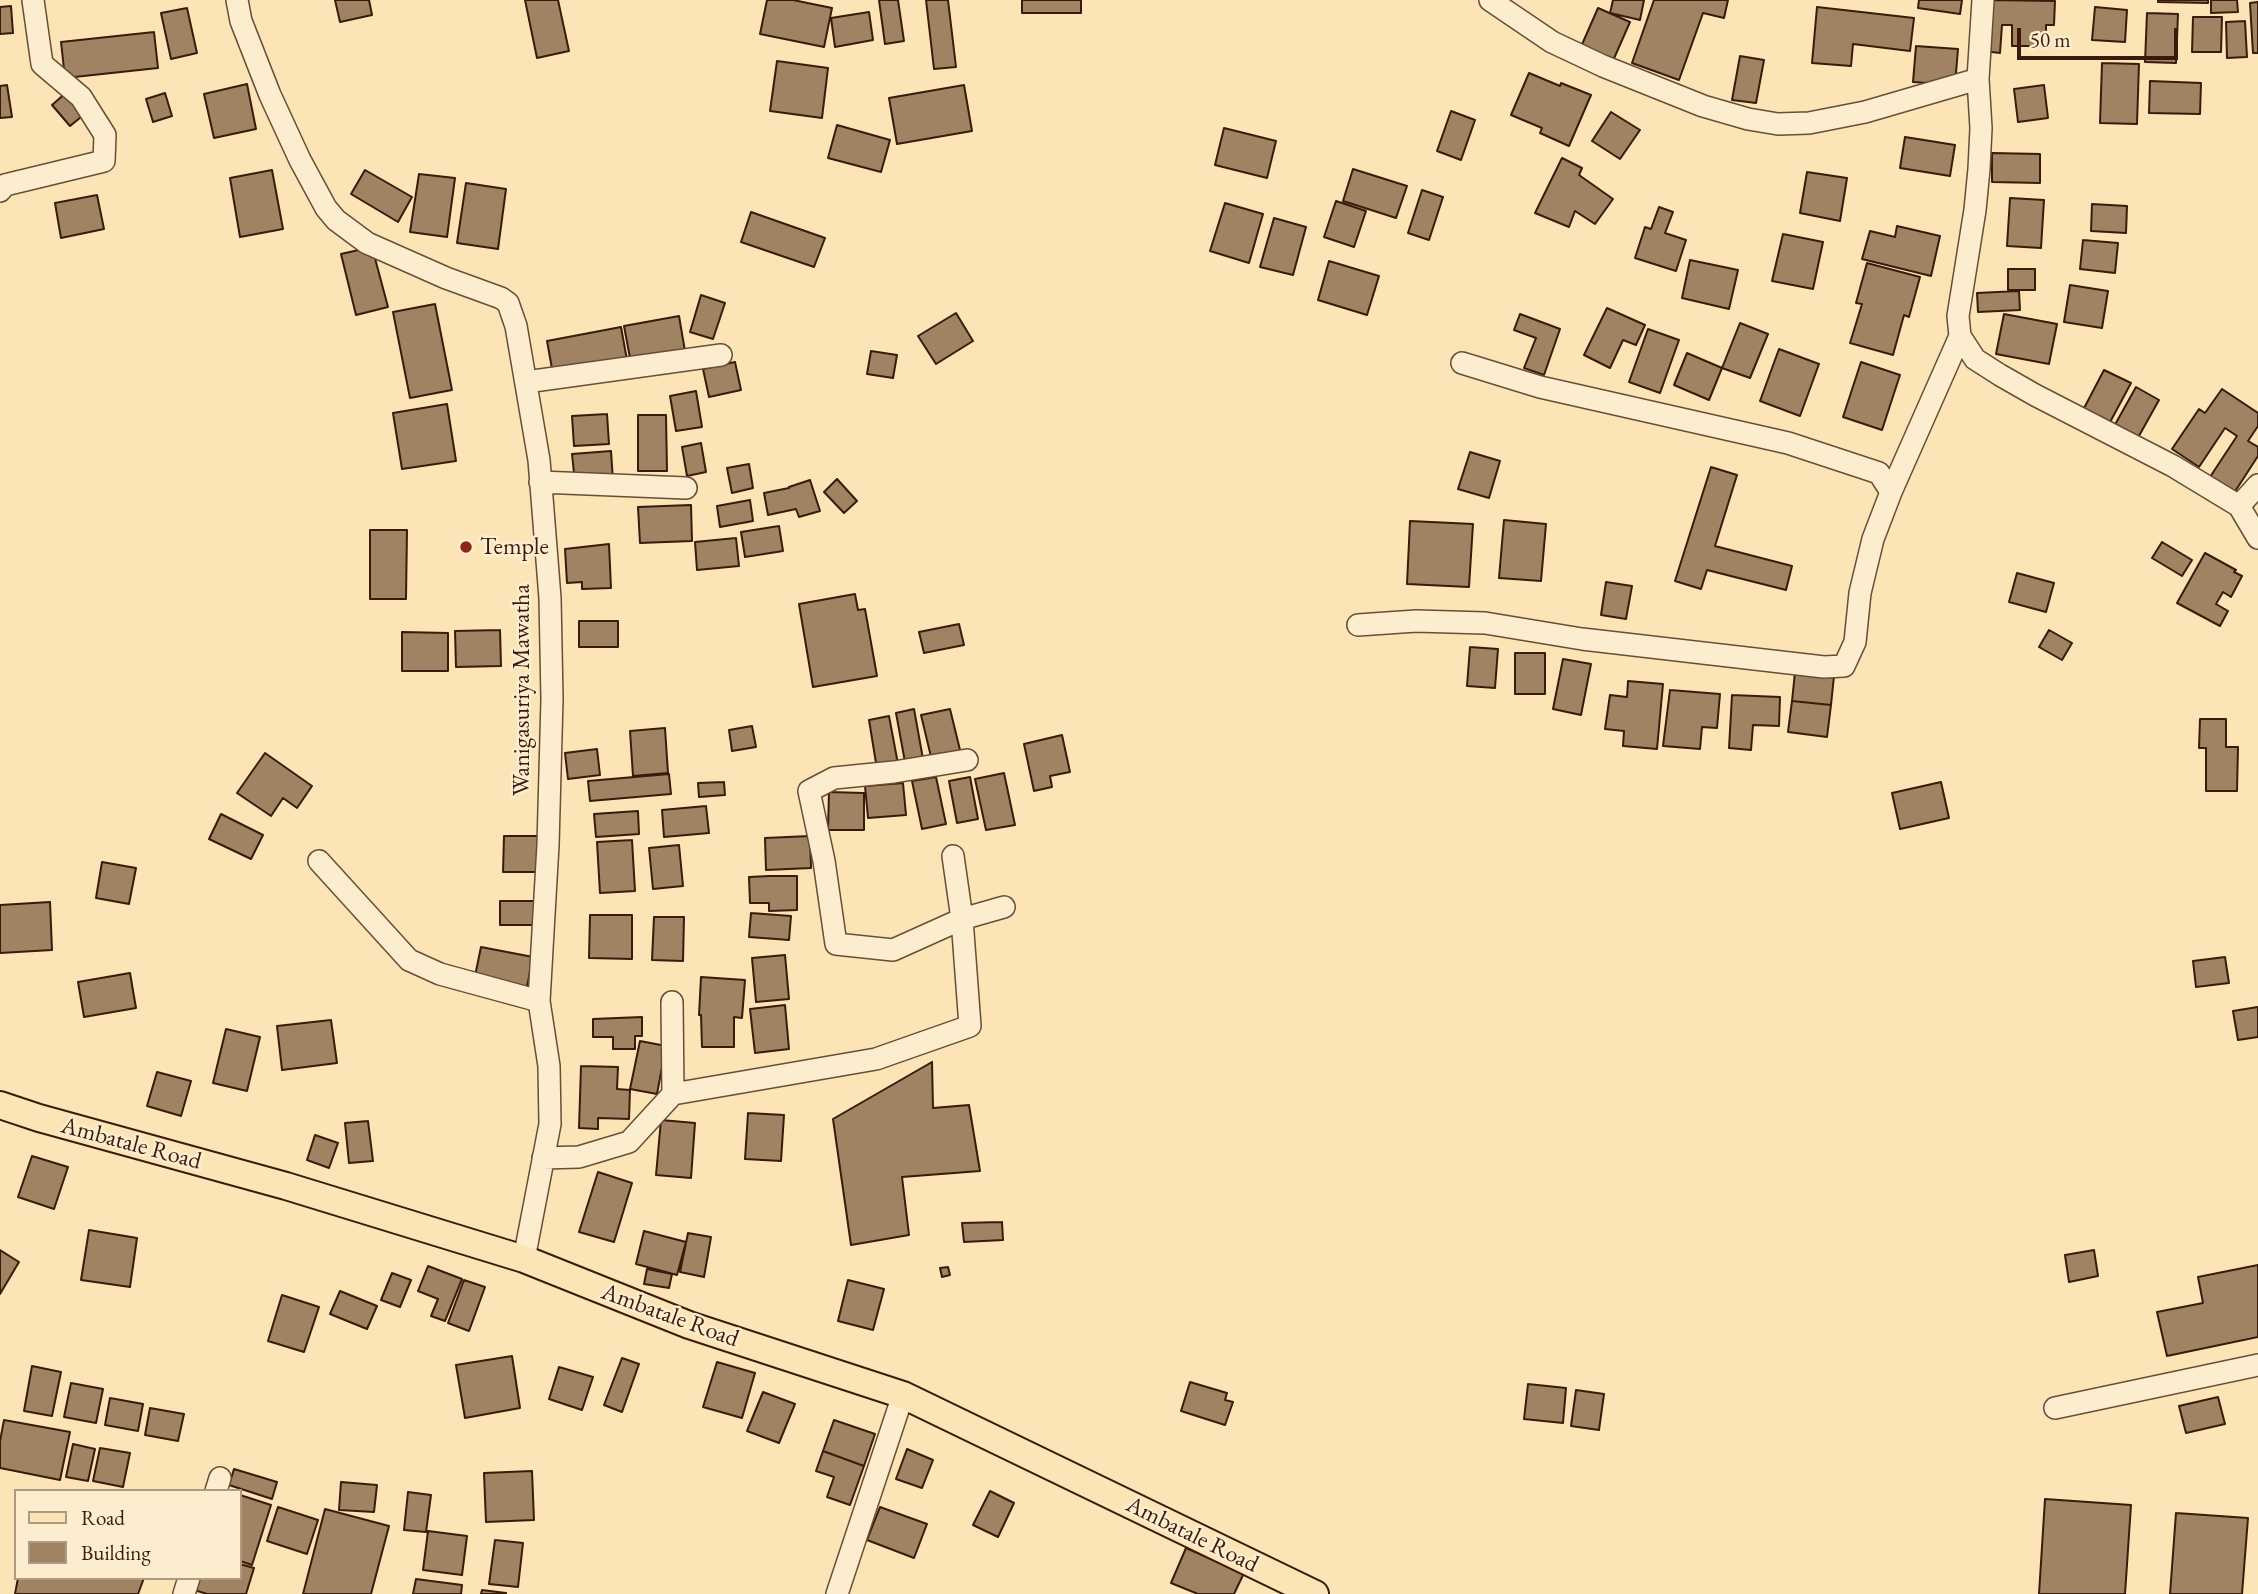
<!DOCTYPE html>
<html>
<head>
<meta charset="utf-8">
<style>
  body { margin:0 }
  #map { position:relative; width:2258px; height:1594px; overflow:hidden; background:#fbe4b5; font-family:"EB Garamond",serif }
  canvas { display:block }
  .legend { position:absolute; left:14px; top:1489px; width:228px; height:91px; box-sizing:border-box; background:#fcedcf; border:2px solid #af9981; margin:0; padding:9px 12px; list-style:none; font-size:21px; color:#3b1a0b }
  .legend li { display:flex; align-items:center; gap:14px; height:35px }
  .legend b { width:35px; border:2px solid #af9981 }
  .scale { position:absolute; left:2017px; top:28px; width:161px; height:32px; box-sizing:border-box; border:4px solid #3b1a0b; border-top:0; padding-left:9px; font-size:21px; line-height:24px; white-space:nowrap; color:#3b1a0b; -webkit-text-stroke:5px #fcedcf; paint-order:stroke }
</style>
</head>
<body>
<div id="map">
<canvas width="2258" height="1594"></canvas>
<ul class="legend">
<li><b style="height:9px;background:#fbe4b5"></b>Road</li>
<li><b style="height:19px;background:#9f8363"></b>Building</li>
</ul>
<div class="scale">50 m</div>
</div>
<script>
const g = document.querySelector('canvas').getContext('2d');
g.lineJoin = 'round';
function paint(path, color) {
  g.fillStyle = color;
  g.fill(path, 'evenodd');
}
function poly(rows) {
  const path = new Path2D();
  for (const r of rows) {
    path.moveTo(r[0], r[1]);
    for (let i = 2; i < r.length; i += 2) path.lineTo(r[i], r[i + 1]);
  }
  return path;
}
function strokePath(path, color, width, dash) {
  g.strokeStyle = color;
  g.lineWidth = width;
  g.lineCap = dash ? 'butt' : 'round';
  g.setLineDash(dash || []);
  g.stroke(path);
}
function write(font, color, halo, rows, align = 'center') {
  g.font = font + ' "EB Garamond",serif';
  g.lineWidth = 5;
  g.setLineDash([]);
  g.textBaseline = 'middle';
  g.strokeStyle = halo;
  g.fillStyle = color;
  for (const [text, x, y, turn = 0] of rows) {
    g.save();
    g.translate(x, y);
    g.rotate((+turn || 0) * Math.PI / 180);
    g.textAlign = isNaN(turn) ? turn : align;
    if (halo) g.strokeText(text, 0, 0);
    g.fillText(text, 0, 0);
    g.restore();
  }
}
const building = poly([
  [335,0,369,0,372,15,340,22,335,0],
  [525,0,558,0,569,51,537,58,525,0],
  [767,0,793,0,832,8,824,47,760,34,767,0],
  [879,0,898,0,904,41,885,44,879,0],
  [926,0,948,0,956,67,934,69,926,0],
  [1022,0,1081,0,1081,13,1022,13,1022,0],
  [1613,0,1644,0,1640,20,1610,13,1613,0],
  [1654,0,1728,0,1724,18,1703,13,1679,80,1632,63,1654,0],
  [1919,0,1962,0,1960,14,1918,8,1919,0],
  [1989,0,2055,1,2054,25,2046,25,2046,46,2012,46,2012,25,2002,25,2000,53,1983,51,1989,0],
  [2158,0,2208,0,2208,3,2158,2,2158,0],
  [2211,0,2237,0,2238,12,2211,13,2211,0],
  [2258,2,2258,53,2253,53,2250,3,2258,2],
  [11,6,13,33,0,34,0,7,11,6],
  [1817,7,1914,18,1910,51,1853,44,1851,66,1812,63,1817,7],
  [2095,7,2127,10,2125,42,2092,40,2095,7],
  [187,8,197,53,171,59,161,13,187,8],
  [1598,8,1630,22,1612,63,1580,49,1598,8],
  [869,12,873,40,835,47,831,18,869,12],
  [2147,13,2178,14,2176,63,2145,62,2147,13],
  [2193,17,2222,17,2221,52,2192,52,2193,17],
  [2245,21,2247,57,2227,58,2226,22,2245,21],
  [154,32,158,68,65,78,61,42,154,32],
  [1916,46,1958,49,1955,85,1913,82,1916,46],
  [1740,56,1764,60,1756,103,1732,100,1740,56],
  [777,61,828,68,822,118,770,111,777,61],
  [2102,63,2139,64,2137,124,2100,123,2102,63],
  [1529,73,1560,86,1561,83,1591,95,1569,146,1540,133,1542,128,1511,115,1529,73],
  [2150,81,2201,83,2200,114,2149,113,2150,81],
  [247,84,256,129,214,138,204,94,247,84],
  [7,85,12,117,0,118,0,86,7,85],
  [964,85,972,131,897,144,889,98,964,85],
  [2044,85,2048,118,2018,122,2014,89,2044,85],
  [68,91,86,113,70,126,52,105,68,91],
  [165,93,172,116,153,122,146,99,165,93],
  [1451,111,1475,120,1461,160,1437,151,1451,111],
  [1611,112,1640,130,1620,159,1592,141,1611,112],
  [837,125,890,140,881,172,828,158,837,125],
  [1224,128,1276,141,1267,178,1215,165,1224,128],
  [1905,137,1955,145,1950,176,1900,168,1905,137],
  [1992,153,2040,154,2040,183,1992,182,1992,153],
  [1562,158,1582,168,1579,175,1613,199,1595,224,1575,211,1569,227,1535,213,1562,158],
  [1353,169,1407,186,1396,218,1343,201,1353,169],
  [272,170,283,229,240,237,230,178,272,170],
  [365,170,412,197,398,222,351,194,365,170],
  [1807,172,1847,178,1840,221,1800,213,1807,172],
  [419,174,455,178,447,237,410,232,419,174],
  [466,183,506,189,498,249,457,243,466,183],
  [1422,190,1443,197,1429,240,1408,233,1422,190],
  [97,195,104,229,61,238,55,203,97,195],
  [2010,198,2044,200,2041,248,2007,246,2010,198],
  [1336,201,1366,211,1354,247,1324,237,1336,201],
  [1225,203,1263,214,1249,263,1210,251,1225,203],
  [2092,204,2127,206,2126,233,2091,231,2092,204],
  [1659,207,1673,212,1665,233,1686,240,1676,271,1635,258,1645,227,1651,229,1659,207],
  [751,212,825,238,814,267,741,242,751,212],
  [1274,218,1306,227,1293,275,1260,267,1274,218],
  [1897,226,1940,236,1931,276,1862,259,1870,231,1895,237,1897,226],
  [1783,234,1823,242,1813,289,1772,281,1783,234],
  [2083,240,2118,243,2115,273,2080,269,2083,240],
  [372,247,388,307,356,315,341,254,372,247],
  [1690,260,1738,270,1729,309,1682,298,1690,260],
  [1329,261,1379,276,1367,315,1318,300,1329,261],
  [1867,263,1920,277,1909,317,1904,315,1893,355,1850,343,1862,304,1856,303,1867,263],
  [2008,269,2035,269,2035,290,2008,290,2008,269],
  [2070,285,2108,291,2102,328,2064,322,2070,285],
  [2019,291,2020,310,1978,312,1977,293,2019,291],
  [701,295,725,303,713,339,690,332,701,295],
  [435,304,452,390,410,398,393,312,435,304],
  [1607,308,1645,325,1636,345,1623,340,1610,368,1584,355,1607,308],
  [956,313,973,341,936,364,918,336,956,313],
  [1520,314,1560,329,1544,375,1524,368,1536,338,1514,330,1520,314],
  [2004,314,2057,324,2049,364,1996,354,2004,314],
  [679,316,686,357,630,358,624,326,679,316],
  [1740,323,1768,334,1750,378,1722,368,1740,323],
  [621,327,627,360,553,374,547,341,621,327],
  [1648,329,1679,340,1660,393,1629,382,1648,329],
  [1779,349,1819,364,1800,416,1760,401,1779,349],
  [871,351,897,355,893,378,867,374,871,351],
  [1687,353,1722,368,1709,400,1674,385,1687,353],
  [735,362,741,390,709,397,703,369,735,362],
  [1861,362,1900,375,1882,430,1843,417,1861,362],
  [2104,370,2131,383,2108,426,2082,412,2104,370],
  [2136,387,2159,400,2135,443,2112,430,2136,387],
  [2222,389,2258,413,2258,426,2248,441,2258,447,2258,456,2234,493,2210,477,2237,436,2225,428,2199,467,2172,449,2199,409,2205,413,2222,389],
  [696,391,702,427,676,431,670,396,696,391],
  [447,404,456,461,402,469,393,413,447,404],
  [607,414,609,444,574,446,572,416,607,414],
  [638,415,666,415,667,471,638,471,638,415],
  [701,443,706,472,687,476,682,447,701,443],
  [611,451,613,481,575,483,572,454,611,451],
  [1470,452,1500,461,1489,498,1458,489,1470,452],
  [749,464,753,488,732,493,727,468,749,464],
  [1711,467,1737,475,1715,546,1792,566,1786,590,1707,570,1701,589,1675,581,1711,467],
  [837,479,857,501,844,513,824,492,837,479],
  [810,480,820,511,799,517,796,509,768,515,764,493,789,488,789,487,810,480],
  [750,500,753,521,720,527,717,506,750,500],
  [691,505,692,541,640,543,638,507,691,505],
  [1504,520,1546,524,1541,581,1499,578,1504,520],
  [1410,521,1473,524,1469,587,1407,584,1410,521],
  [779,526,783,551,745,557,741,532,779,526],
  [370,530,407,530,406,599,370,599,370,530],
  [736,538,739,566,697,570,695,542,736,538],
  [2162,542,2192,560,2182,576,2152,558,2162,542],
  [609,544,611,588,582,589,582,582,567,583,565,549,609,544],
  [2205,553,2236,570,2234,572,2242,576,2231,597,2223,592,2216,604,2228,611,2220,626,2177,603,2205,553],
  [2017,573,2054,583,2046,612,2009,602,2017,573],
  [1606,582,1632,586,1626,619,1601,615,1606,582],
  [855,594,858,610,865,609,877,676,813,687,799,604,855,594],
  [579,621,618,621,618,647,579,647,579,621],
  [959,624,964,645,924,653,919,632,959,624],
  [500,630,501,666,456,667,455,631,500,630],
  [2049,630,2072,643,2062,660,2039,647,2049,630],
  [402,632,448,633,448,671,402,671,402,632],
  [1470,647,1498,649,1495,688,1467,686,1470,647],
  [1515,653,1545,653,1545,694,1515,694,1515,653],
  [1563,659,1591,664,1581,715,1553,709,1563,659],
  [1795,672,1834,676,1831,705,1792,701,1795,672],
  [1628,681,1663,684,1657,749,1623,746,1624,731,1605,729,1610,695,1627,697,1628,681],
  [1670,690,1720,694,1717,728,1702,727,1700,749,1663,746,1670,690],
  [1732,695,1780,697,1779,726,1753,725,1751,750,1729,748,1732,695],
  [1792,701,1831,705,1827,737,1788,732,1792,701],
  [914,709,923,759,905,762,896,713,914,709],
  [950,709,961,754,932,761,921,715,950,709],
  [889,716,898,764,877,769,869,720,889,716],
  [2200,719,2226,719,2226,747,2238,747,2237,791,2206,791,2206,748,2199,748,2200,719],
  [752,726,756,747,732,751,729,730,752,726],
  [665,728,668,773,633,776,630,731,665,728],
  [1062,735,1070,772,1050,776,1052,787,1034,791,1024,744,1062,735],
  [597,749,600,775,568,779,565,753,597,749],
  [265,753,312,786,297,808,283,798,271,816,237,793,265,753],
  [1004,773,1015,825,986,830,975,779,1004,773],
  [669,774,671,794,590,801,588,781,669,774],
  [936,777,946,824,922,829,912,781,936,777],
  [970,777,978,819,957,823,949,781,970,777],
  [724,782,725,795,699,797,698,783,724,782],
  [1941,782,1949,818,1900,829,1892,793,1941,782],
  [903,783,906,815,868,818,865,786,903,783],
  [829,792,864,793,864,830,828,830,829,792],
  [706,806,709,833,664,837,662,810,706,806],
  [638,811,639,834,596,837,594,814,638,811],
  [221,814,263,835,251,859,209,839,221,814],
  [504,836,539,836,539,872,503,872,504,836],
  [810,836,811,868,766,870,765,838,810,836],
  [632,840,635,891,600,893,597,842,632,840],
  [679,845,683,886,653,889,649,848,679,845],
  [102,862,136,868,129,904,96,898,102,862],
  [769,876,797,876,797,910,769,911,769,903,750,903,749,877,769,876],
  [500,901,534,901,534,925,500,925,500,901],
  [50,902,52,950,0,953,0,905,50,902],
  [751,913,791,916,789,940,749,937,751,913],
  [590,915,632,915,632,959,589,958,590,915],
  [654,917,684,917,683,961,652,960,654,917],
  [481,947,533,957,527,987,475,976,481,947],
  [785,955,789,999,756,1002,752,958,785,955],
  [2225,957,2229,983,2196,987,2193,961,2225,957],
  [130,973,136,1008,84,1017,78,982,130,973],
  [701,977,745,980,742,1018,734,1017,734,1047,702,1047,701,1015,699,1015,701,977],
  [785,1005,789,1049,755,1053,750,1009,785,1005],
  [2258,1007,2258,1037,2238,1040,2233,1011,2258,1007],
  [642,1017,642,1036,635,1036,635,1049,613,1049,613,1037,593,1037,593,1019,642,1017],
  [331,1020,337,1063,282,1070,277,1026,331,1020],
  [226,1029,260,1037,247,1091,213,1083,226,1029],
  [640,1041,666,1046,657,1094,630,1089,640,1041],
  [932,1062,933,1108,969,1105,980,1171,902,1177,909,1235,851,1245,833,1119,932,1062],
  [581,1066,618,1067,617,1089,630,1090,629,1119,598,1118,598,1129,579,1128,581,1066],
  [157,1072,191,1081,181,1116,147,1106,157,1072],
  [748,1113,784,1115,781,1161,745,1159,748,1113],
  [661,1120,695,1123,691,1178,656,1175,661,1120],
  [368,1121,373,1161,349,1163,345,1123,368,1121],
  [315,1135,338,1143,329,1168,307,1160,315,1135],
  [32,1156,68,1167,54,1209,18,1197,32,1156],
  [598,1172,632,1183,614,1242,579,1232,598,1172],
  [1002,1222,1003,1240,964,1242,962,1223,1002,1222],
  [89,1230,137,1238,130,1287,81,1280,89,1230],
  [644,1231,686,1242,677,1275,636,1264,644,1231],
  [688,1233,711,1237,704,1277,680,1272,688,1233],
  [0,1250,19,1262,0,1294,0,1250],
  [2094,1250,2098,1276,2069,1282,2065,1255,2094,1250],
  [2258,1265,2258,1337,2167,1356,2157,1312,2203,1303,2198,1277,2258,1265],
  [428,1266,462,1279,445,1321,431,1316,438,1299,418,1291,428,1266],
  [948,1267,950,1275,942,1277,940,1268,948,1267],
  [647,1269,672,1274,669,1288,644,1284,647,1269],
  [392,1273,411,1280,400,1307,381,1300,392,1273],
  [464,1280,485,1287,469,1331,448,1323,464,1280],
  [848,1280,884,1289,873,1330,838,1321,848,1280],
  [340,1291,377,1306,367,1329,330,1314,340,1291],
  [282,1295,319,1307,304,1352,268,1341,282,1295],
  [512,1356,520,1408,465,1418,456,1365,512,1356],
  [622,1358,639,1364,622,1412,604,1405,622,1358],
  [717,1362,755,1373,742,1418,703,1407,717,1362],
  [32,1366,61,1372,52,1416,24,1411,32,1366],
  [559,1367,593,1377,582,1410,549,1399,559,1367],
  [1190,1382,1227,1393,1225,1400,1233,1402,1225,1425,1181,1411,1190,1382],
  [71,1383,103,1389,96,1423,64,1417,71,1383],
  [1528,1384,1566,1388,1563,1423,1524,1419,1528,1384],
  [1576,1390,1604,1394,1599,1430,1571,1426,1576,1390],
  [763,1392,795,1404,779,1443,747,1431,763,1392],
  [2218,1397,2225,1424,2186,1433,2179,1406,2218,1397],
  [110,1398,143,1404,138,1431,105,1425,110,1398],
  [150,1408,184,1414,178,1441,145,1435,150,1408],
  [4,1420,70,1432,60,1480,0,1468,0,1441,4,1420],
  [834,1420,875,1434,864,1466,823,1451,834,1420],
  [73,1444,95,1449,88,1481,66,1477,73,1444],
  [100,1448,130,1453,123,1487,93,1481,100,1448],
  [907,1449,933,1460,922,1488,896,1479,907,1449],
  [823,1451,864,1466,850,1505,827,1497,834,1477,816,1471,823,1451],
  [234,1469,277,1482,272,1499,229,1485,234,1469],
  [532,1471,534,1520,486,1522,484,1473,532,1471],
  [341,1482,377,1485,374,1512,339,1510,341,1482],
  [990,1491,1014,1503,998,1537,973,1525,990,1491],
  [408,1492,431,1495,426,1532,404,1530,408,1492],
  [240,1495,271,1505,252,1565,240,1561,240,1495],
  [2045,1499,2131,1505,2125,1594,2039,1594,2045,1499],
  [278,1507,318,1520,307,1554,267,1541,278,1507],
  [880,1507,927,1524,914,1558,867,1540,880,1507],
  [325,1509,389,1526,371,1594,303,1594,325,1509],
  [2176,1513,2248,1518,2242,1594,2170,1594,2176,1513],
  [428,1531,467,1536,462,1575,423,1570,428,1531],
  [495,1540,523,1543,518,1587,489,1584,495,1540],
  [1186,1548,1244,1573,1234,1594,1198,1594,1171,1583,1186,1548],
  [240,1564,254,1568,246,1594,207,1594,191,1589,195,1578,240,1578,240,1564],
  [18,1578,144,1578,138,1594,15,1594,18,1578],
  [416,1579,462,1585,461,1594,413,1594,416,1579],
  [482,1590,506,1593,506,1594,481,1594,482,1590]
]);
const minor = poly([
  [237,0,241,21,270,95,300,160,326,208,336,220,367,243,446,278,501,298,508,303,516,326,539,460,550,598,552,699,548,845,539,1001,549,1066,550,1124,524,1259],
  [1490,0,1552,42,1603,66,1703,106,1748,119,1778,124,1809,123,1865,112,1978,79],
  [1983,0,1978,79,1981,128,1979,169,1975,210,1958,316,1960,336,1975,359,2000,375,2035,395,2173,466,2239,506,2258,538],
  [0,191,5,185,104,161,105,135,81,97,42,64,33,0],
  [526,382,721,355],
  [540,482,686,488],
  [1891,492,1960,336],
  [2239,506,2258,485],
  [1358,625,1416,621,1485,623,1582,639,1824,667,1844,666,1855,642,1860,593,1873,539,1891,492,1879,473,1788,443,1540,387,1462,363],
  [967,760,894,772,834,778,809,791,824,861,836,944,893,950,962,919,1004,907],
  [319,861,409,960,440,974,539,1001],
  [673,1094,876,1059,970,1026,962,919,953,856],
  [543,1158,579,1157,629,1142,673,1094,672,1002],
  [2055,1408,2258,1365],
  [216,1491,220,1478],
  [184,1594,189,1578],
  [837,1594,903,1395]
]);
const major = poly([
  [0,1105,39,1118,286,1186,524,1259,689,1325,903,1395,1315,1594]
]);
const markers = [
  [466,547,7,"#8f2418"]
];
const poiNames = [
  ["Temple",480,547]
];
const streetNames = [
  ["Wanigasuriya Mawatha",522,690,-90],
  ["Ambatale Road",131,1144,15],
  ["Ambatale Road",670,1316,20],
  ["Ambatale Road",1192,1535,26]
];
paint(building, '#9f8363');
strokePath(building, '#3b1a0b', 2);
strokePath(minor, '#6b4c36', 24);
strokePath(major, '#3b1a0b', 30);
strokePath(minor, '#fcedcf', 21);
strokePath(major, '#fbe4b5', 26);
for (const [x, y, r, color] of markers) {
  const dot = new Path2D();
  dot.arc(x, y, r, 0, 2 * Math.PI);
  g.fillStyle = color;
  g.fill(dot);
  strokePath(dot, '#fcedcf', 2.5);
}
write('24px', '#3b1a0b', '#fcedcf', poiNames, 'left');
write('24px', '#3b1a0b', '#fcedcf', streetNames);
</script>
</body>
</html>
